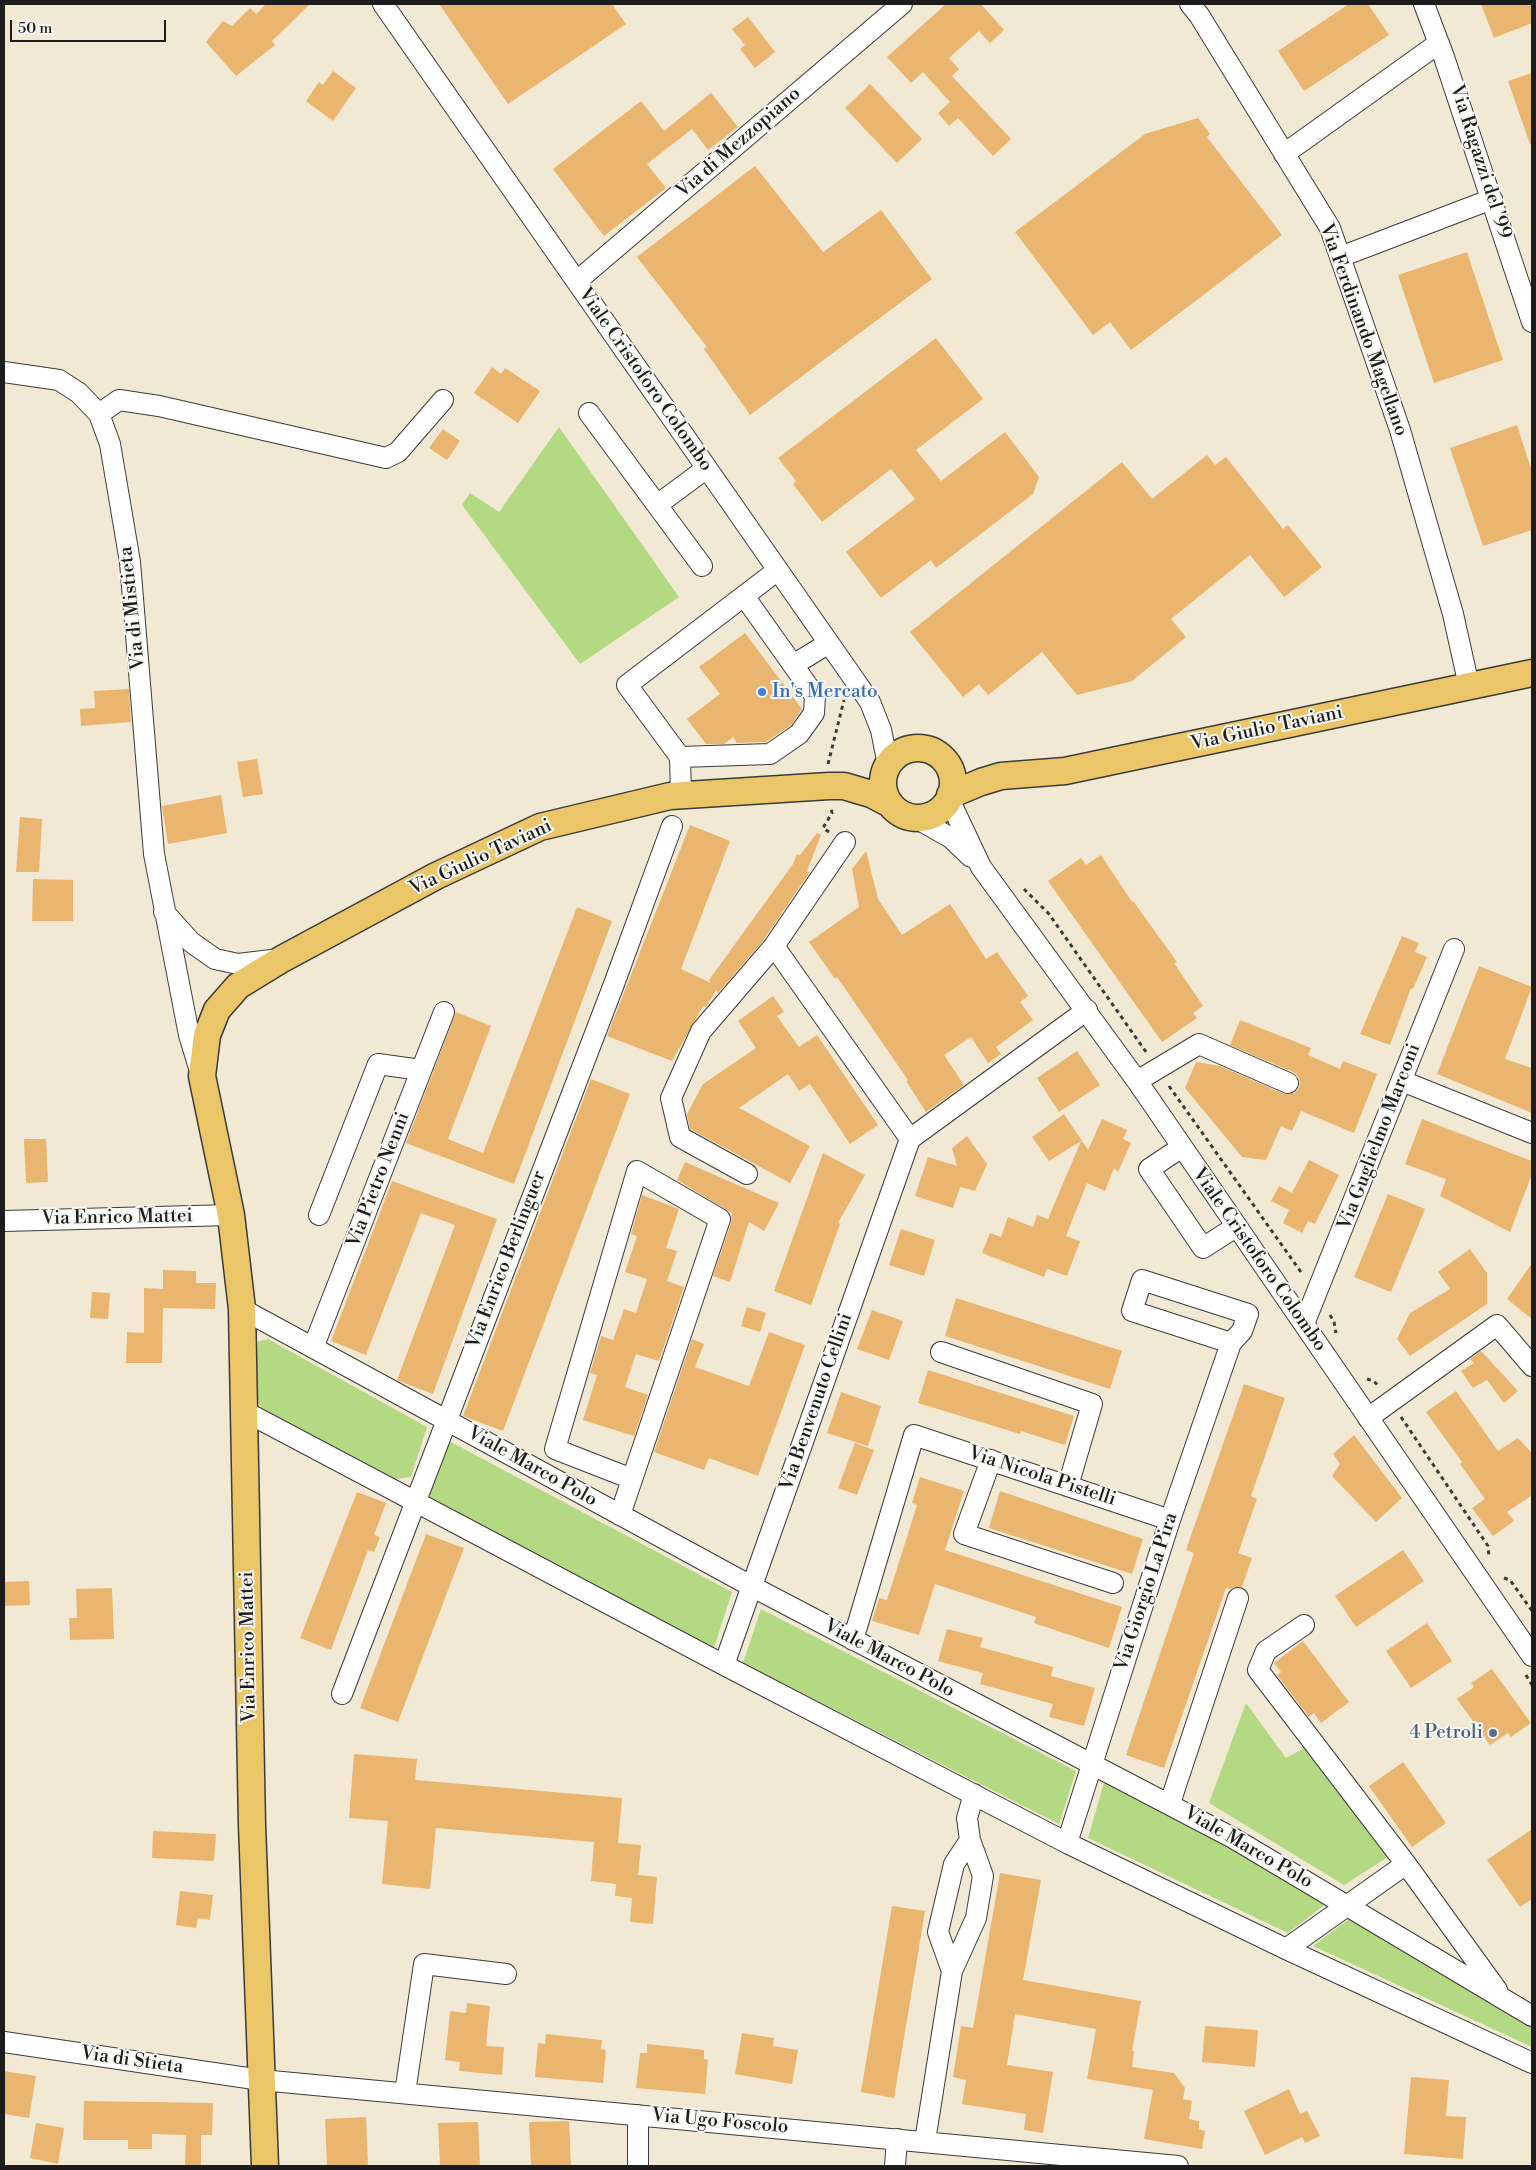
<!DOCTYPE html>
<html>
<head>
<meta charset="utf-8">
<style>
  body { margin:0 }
  #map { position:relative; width:1536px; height:2170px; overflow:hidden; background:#f2e9d5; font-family:"Libre Bodoni",serif }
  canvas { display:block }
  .frame { position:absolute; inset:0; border:5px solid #1c1c1c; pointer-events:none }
  .scale { position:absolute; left:10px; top:20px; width:156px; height:22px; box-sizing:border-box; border:2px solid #1c1c1c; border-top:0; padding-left:6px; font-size:15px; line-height:18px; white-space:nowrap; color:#1c1c1c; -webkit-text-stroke:4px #f6f6f2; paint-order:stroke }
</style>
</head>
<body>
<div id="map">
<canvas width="1536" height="2170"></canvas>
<div class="frame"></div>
<div class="scale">50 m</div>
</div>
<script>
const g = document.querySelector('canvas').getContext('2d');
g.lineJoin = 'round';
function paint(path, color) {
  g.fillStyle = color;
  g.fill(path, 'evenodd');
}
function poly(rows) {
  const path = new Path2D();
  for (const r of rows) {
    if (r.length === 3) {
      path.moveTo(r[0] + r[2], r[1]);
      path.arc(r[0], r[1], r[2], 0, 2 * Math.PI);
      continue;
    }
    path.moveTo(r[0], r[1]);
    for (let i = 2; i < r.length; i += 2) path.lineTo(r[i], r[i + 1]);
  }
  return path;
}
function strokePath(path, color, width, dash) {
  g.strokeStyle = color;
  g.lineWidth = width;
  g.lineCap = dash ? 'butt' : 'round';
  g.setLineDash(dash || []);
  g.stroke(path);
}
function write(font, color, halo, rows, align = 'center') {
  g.font = font + ' "Libre Bodoni",serif';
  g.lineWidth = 4;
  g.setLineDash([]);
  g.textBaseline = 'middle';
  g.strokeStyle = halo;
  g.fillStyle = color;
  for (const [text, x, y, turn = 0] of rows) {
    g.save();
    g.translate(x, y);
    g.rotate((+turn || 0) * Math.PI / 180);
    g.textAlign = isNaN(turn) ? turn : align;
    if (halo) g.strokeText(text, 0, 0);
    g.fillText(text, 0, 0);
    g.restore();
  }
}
const green = poly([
  [559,427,679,597,580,664,462,505,470,493,499,512],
  [268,1339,427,1427,411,1477,396,1479,262,1409,258,1403,254,1345,259,1341],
  [451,1442,732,1592,714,1648,432,1499,428,1492,448,1445],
  [761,1609,1076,1771,1059,1824,743,1663],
  [1246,1703,1286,1758,1306,1747,1388,1857,1344,1885,1209,1803],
  [1105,1779,1195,1824,1327,1903,1288,1933,1088,1838],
  [1352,1917,1532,2025,1532,2047,1313,1946]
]);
const building = poly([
  [266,4,310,4,272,41,275,45,236,76,206,42,223,21,232,26,250,8,256,14],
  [439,4,612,4,626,24,508,104],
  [946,4,981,4,1004,30,990,43,979,31,949,58,959,69,952,76,1011,139,993,156,958,118,949,126,938,113,950,102,923,72,911,83,887,57],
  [1349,4,1368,4,1389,35,1304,91,1278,51],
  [1481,4,1532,4,1532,23,1494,38],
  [748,17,775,52,755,68,740,49,745,45,732,29],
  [333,71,356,88,333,121,306,101,319,82,323,85],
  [1532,73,1532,144,1530,144,1508,81],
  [870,84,922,139,897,163,845,108],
  [711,93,738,127,708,150,692,129,647,164,666,188,604,236,553,169,641,101,664,131],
  [1198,118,1210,134,1207,137,1282,235,1131,350,1110,322,1093,335,1015,232,1145,134],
  [755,166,823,252,881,210,932,279,750,415,704,349,707,347,637,257],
  [1467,252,1503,360,1434,383,1398,275],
  [936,338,983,399,916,450,941,481,1005,432,1039,477,1033,494,936,568,931,560,881,598,846,552,915,499,891,469,822,522,793,484,796,481,778,458],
  [492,367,501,374,505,368,540,391,518,423,474,393],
  [1517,425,1532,471,1532,530,1483,546,1450,448],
  [443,429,460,441,447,460,429,448],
  [1207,455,1215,465,1226,457,1283,529,1288,525,1322,567,1284,597,1250,555,1171,619,1186,637,1132,681,1077,695,1042,652,988,695,979,684,963,697,910,632,1122,462,1152,499],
  [745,633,802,709,791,725,766,742,737,743,733,737,724,744,706,744,687,719,720,694,699,667],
  [129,689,131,722,81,726,80,709,95,708,94,691],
  [257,759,263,794,243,797,237,762],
  [221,795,227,833,168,844,162,806],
  [20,817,42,819,39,872,16,872],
  [690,825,730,841,681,969,711,983,709,980,793,864,797,854,800,855,817,833,821,835,807,871,810,872,762,942,718,993,716,990,706,1007,703,1006,672,1061,607,1036],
  [866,851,878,899,902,935,950,904,986,959,997,952,1028,996,1020,1002,1033,1020,996,1047,1001,1054,988,1063,971,1037,944,1055,964,1085,926,1112,906,1081,908,1080,837,977,835,979,809,942,859,907,852,869],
  [1101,855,1132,902,1133,901,1177,962,1174,963,1203,1006,1193,1013,1197,1018,1162,1042,1048,881,1081,858,1086,865],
  [33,879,73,880,73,921,32,921],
  [577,907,612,921,514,1184,406,1143,456,1012,491,1026,448,1139,483,1153],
  [1402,936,1419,943,1415,952,1427,957,1413,989,1411,988,1390,1045,1360,1034],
  [1479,966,1532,987,1505,1059,1532,1068,1532,1113,1437,1074],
  [773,996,784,1012,777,1016,799,1047,817,1035,878,1125,850,1144,810,1084,799,1091,788,1074,739,1108,810,1146,790,1183,690,1129,687,1114,703,1084,756,1048,738,1021],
  [1240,1020,1311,1048,1308,1055,1340,1069,1343,1061,1377,1074,1354,1133,1301,1111,1292,1131,1281,1126,1266,1160,1242,1157,1185,1088,1196,1062,1220,1066,1284,1094,1295,1093,1299,1088,1300,1082,1298,1076,1293,1072,1230,1045],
  [1077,1051,1100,1085,1059,1112,1037,1078],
  [591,1079,630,1094,503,1431,463,1416],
  [1064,1114,1088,1150,1102,1119,1127,1130,1123,1139,1131,1143,1118,1172,1114,1168,1105,1191,1087,1183,1066,1236,1080,1241,1067,1276,1047,1269,1044,1277,982,1253,990,1233,1001,1237,1008,1217,1033,1227,1037,1215,1048,1219,1081,1141,1049,1161,1032,1137],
  [1422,1119,1532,1161,1532,1174,1510,1232,1440,1196,1446,1179,1405,1164],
  [967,1136,987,1164,975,1191,960,1187,953,1208,915,1196,928,1157,957,1166,952,1148],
  [24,1139,46,1139,48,1182,26,1183],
  [823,1153,865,1175,838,1223,840,1224,811,1305,774,1291],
  [1309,1160,1339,1175,1315,1224,1308,1221,1302,1233,1283,1223,1289,1210,1271,1201,1279,1186,1292,1193],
  [685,1162,779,1203,764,1231,749,1222,730,1282,713,1276,731,1223,732,1213,677,1180],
  [392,1181,497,1219,433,1394,397,1380,455,1225,421,1213,366,1355,331,1341],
  [1388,1194,1425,1209,1391,1292,1354,1277],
  [642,1195,679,1209,666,1248,677,1251,667,1281,684,1287,659,1361,636,1354,625,1387,648,1395,634,1436,583,1420,597,1375,590,1373,601,1336,613,1340,624,1309,636,1313,647,1279,625,1272,637,1236,631,1234],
  [901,1229,935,1240,924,1276,889,1265],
  [1470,1249,1487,1273,1487,1304,1410,1356,1397,1339,1410,1313,1450,1289,1438,1272],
  [1532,1263,1532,1319,1507,1299],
  [163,1270,196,1271,196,1283,216,1283,215,1309,163,1308,162,1363,126,1363,127,1332,144,1333,144,1288,163,1289],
  [92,1292,110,1293,108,1319,90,1318],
  [956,1298,1122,1351,1110,1389,945,1336],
  [747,1307,766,1313,760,1332,741,1326],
  [872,1310,903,1321,889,1360,857,1349],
  [769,1332,805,1345,758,1476,709,1458,704,1470,654,1452,692,1339,704,1344,695,1367,749,1386],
  [1481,1351,1518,1391,1504,1403,1487,1380,1473,1388,1461,1371,1474,1363,1470,1359],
  [928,1370,1074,1416,1065,1445,1021,1431,1020,1434,918,1403],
  [1244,1384,1285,1398,1251,1496,1257,1499,1238,1553,1252,1558,1242,1587,1235,1587,1230,1589,1226,1588,1164,1768,1126,1755,1194,1553,1186,1550],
  [1456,1391,1498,1451,1518,1438,1532,1453,1532,1495,1507,1512,1514,1521,1493,1536,1472,1508,1485,1499,1460,1464,1462,1462,1426,1412],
  [841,1392,881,1406,868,1446,827,1433],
  [1354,1435,1402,1498,1376,1522,1332,1476,1340,1464,1333,1454],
  [855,1443,874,1450,857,1495,838,1488],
  [920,1477,964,1491,945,1550,1122,1607,1109,1648,1034,1623,1036,1617,935,1584,919,1635,872,1621,879,1598,887,1600,917,1505,912,1503],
  [1000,1491,1143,1539,1132,1574,989,1528],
  [357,1492,386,1503,374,1535,380,1537,374,1552,368,1550,331,1650,300,1638],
  [426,1534,464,1548,398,1722,360,1708],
  [1403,1550,1424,1581,1356,1627,1335,1596],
  [29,1581,30,1605,4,1606,4,1582],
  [112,1588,114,1639,70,1640,69,1618,77,1618,76,1589],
  [1427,1623,1452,1661,1411,1688,1386,1651],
  [947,1629,983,1638,980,1647,1053,1667,1051,1676,1095,1688,1084,1726,1049,1717,1053,1704,980,1684,983,1673,938,1661],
  [1303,1641,1349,1702,1321,1723,1314,1713,1309,1717,1277,1675,1281,1672,1274,1663],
  [1492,1669,1531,1723,1511,1737,1508,1733,1490,1745,1457,1699,1474,1687,1471,1683],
  [354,1754,417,1759,415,1780,622,1798,618,1843,641,1845,638,1875,657,1877,653,1924,630,1922,632,1898,615,1896,616,1884,591,1881,594,1842,436,1828,430,1889,382,1884,388,1821,349,1818],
  [1403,1762,1446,1823,1412,1847,1369,1786],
  [1532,1829,1532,1899,1520,1907,1487,1860],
  [153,1831,216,1834,214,1861,152,1858],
  [1000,1873,1041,1880,1023,1980,1141,2001,1132,2051,1134,2051,1132,2067,1174,2073,1185,2088,1183,2099,1192,2101,1189,2119,1199,2121,1199,2129,1205,2131,1202,2149,1144,2139,1153,2090,1087,2079,1096,2029,1015,2014,1007,2065,1053,2072,1043,2133,1024,2130,1026,2114,962,2104,966,2080,953,2077,961,2026,973,2028],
  [180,1891,213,1895,210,1920,198,1918,196,1928,176,1925],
  [892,1906,925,1911,894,2098,861,2092],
  [467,2003,490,2006,486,2046,504,2047,502,2075,459,2071,460,2062,445,2060,450,2011,466,2013],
  [1205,2026,1258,2030,1255,2067,1202,2062],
  [742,2033,774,2038,773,2046,798,2050,792,2084,735,2074],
  [546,2034,602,2040,601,2049,606,2050,603,2083,535,2077,538,2043,545,2044],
  [647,2044,704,2050,704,2059,708,2060,705,2094,636,2088,640,2053,647,2053],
  [4,2071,36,2076,29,2118,4,2114],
  [1411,2077,1449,2080,1446,2116,1466,2117,1463,2159,1404,2154],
  [1289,2089,1300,2114,1307,2111,1320,2136,1305,2143,1302,2137,1265,2155,1244,2111],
  [84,2101,213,2103,212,2135,201,2135,201,2166,185,2166,186,2135,152,2134,152,2149,128,2149,128,2140,83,2140],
  [366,2117,368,2166,327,2166,325,2119],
  [569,2121,571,2166,531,2166,529,2122],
  [478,2122,480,2166,440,2166,438,2123],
  [36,2123,64,2128,58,2164,30,2158]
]);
const path = poly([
  [828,764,844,700],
  [829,832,823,828,832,813,831,808],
  [1024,889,1049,914,1146,1052],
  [1169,1086,1303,1275],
  [1330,1315,1334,1322,1336,1333],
  [1367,1379,1374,1381,1378,1386],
  [1401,1417,1488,1546,1489,1557],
  [1504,1578,1510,1580,1532,1611],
  [1526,1675,1532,1685]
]);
const minor = poly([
  [383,4,870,702,881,730,888,765],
  [1190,4,1199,15,1330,228,1400,430,1453,614,1469,686],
  [1424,4,1444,57,1532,322],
  [1284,154,1439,43],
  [1340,257,1492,199],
  [577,281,902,4],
  [4,372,59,380,79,393,99,414,110,444,130,562,154,854,189,1035,200,1071],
  [589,413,702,566],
  [99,414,119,400,159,406,386,458,398,452,443,400],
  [657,505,707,468],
  [744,596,815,696,814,713,799,734,770,754,680,757,627,685,778,570],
  [793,665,829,643],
  [680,757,681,796],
  [949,799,981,867,1137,1081,1532,1656],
  [916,818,951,838,971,857],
  [164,912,191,942,215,959,238,964,280,959],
  [774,946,910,1139],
  [1137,1081,1199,1044,1288,1083],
  [1402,1081,1532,1133],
  [1182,1147,1149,1169,1203,1248,1237,1226],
  [747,1174,680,1137,671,1098,701,1031,774,946,845,842],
  [319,1215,378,1064,421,1070],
  [4,1221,231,1215],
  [242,1309,751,1586,1233,1838,1532,2016],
  [1304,1324,1454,949],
  [313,1348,444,1012],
  [941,1352,1092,1404,1068,1486],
  [244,1411,724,1665,1067,1843,1286,1949,1532,2063],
  [1368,1418,1497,1325,1532,1366],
  [991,1460,964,1534,1113,1583],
  [620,1515,720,1219,637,1171,555,1449,632,1479],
  [1304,1625,1266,1651,1258,1670,1406,1864,1497,1990],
  [853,1640,914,1435,1170,1520],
  [724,1665,910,1139,1087,1010],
  [342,1694,614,984,672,826],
  [1170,1803,1238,1598],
  [1067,1843,1170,1520,1231,1343,1242,1331,1248,1314,1142,1280,1132,1311,1231,1343],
  [1286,1949,1406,1864],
  [952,1971,938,1932,954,1864,970,1840],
  [4,2042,261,2080,1178,2166],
  [405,2093,424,1964,506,1974],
  [925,2141,952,1971,976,1918,983,1876,970,1840,967,1818,974,1794],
  [638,2166,638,2115],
  [895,2166,897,2139]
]);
const major = poly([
  [918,783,35],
  [950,795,981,782,1001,776,1065,771,1532,673],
  [265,2166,252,1825,242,1309,231,1215,202,1076,207,1035,217,1010,238,986,282,959,436,876,540,827,670,796,829,786,844,786,871,794,890,804]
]);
const markers = [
  [762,692,5,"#3f7fe0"],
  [1493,1733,5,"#5c6f8a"]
];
const streetNames = [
  ["Via di Mezzopiano",739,143,-41],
  ["Via Ragazzi del '99",1480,162,72],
  ["Via Ferdinando Magellano",1363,330,70],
  ["Viale Cristoforo Colombo",645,380,55],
  ["Via di Mistieta",133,608,-96],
  ["Via Giulio Taviani",1267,729,-12],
  ["Via Giulio Taviani",481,858,-25],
  ["Via Guglielmo Marconi",1380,1137,-69],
  ["Via Pietro Nenni",379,1180,-69],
  ["Via Enrico Mattei",117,1218,-1],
  ["Via Enrico Berlinguer",507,1260,-69],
  ["Viale Cristoforo Colombo",1259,1260,55],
  ["Via Benvenuto Cellini",817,1402,-71],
  ["Viale Marco Polo",532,1467,29],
  ["Via Nicola Pistelli",1042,1477,18],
  ["Via Giorgio La Pira",1147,1592,-72],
  ["Via Enrico Mattei",249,1647,-91],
  ["Viale Marco Polo",889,1659,28],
  ["Viale Marco Polo",1248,1848,30],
  ["Via di Stieta",132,2061,8],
  ["Via Ugo Foscolo",720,2122,5]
];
const shopNames = [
  ["In's Mercato",772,692]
];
const serviceNames = [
  ["4 Petroli",1483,1733]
];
paint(green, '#b3d983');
paint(building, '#eab56f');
strokePath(minor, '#3c3b38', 22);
strokePath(major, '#3c3b38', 29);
strokePath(path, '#3c3b38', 3, [4, 4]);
strokePath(minor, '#fff', 20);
strokePath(major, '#eac669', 26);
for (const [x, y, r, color] of markers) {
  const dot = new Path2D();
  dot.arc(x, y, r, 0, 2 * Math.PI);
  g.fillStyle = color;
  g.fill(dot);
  strokePath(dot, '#f6f6f2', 2);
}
write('19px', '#1c1c1c', '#f6f6f2', streetNames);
write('19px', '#366cbe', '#f6f6f2', shopNames, 'left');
write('19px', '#4e5e75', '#f6f6f2', serviceNames, 'right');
</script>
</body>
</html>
